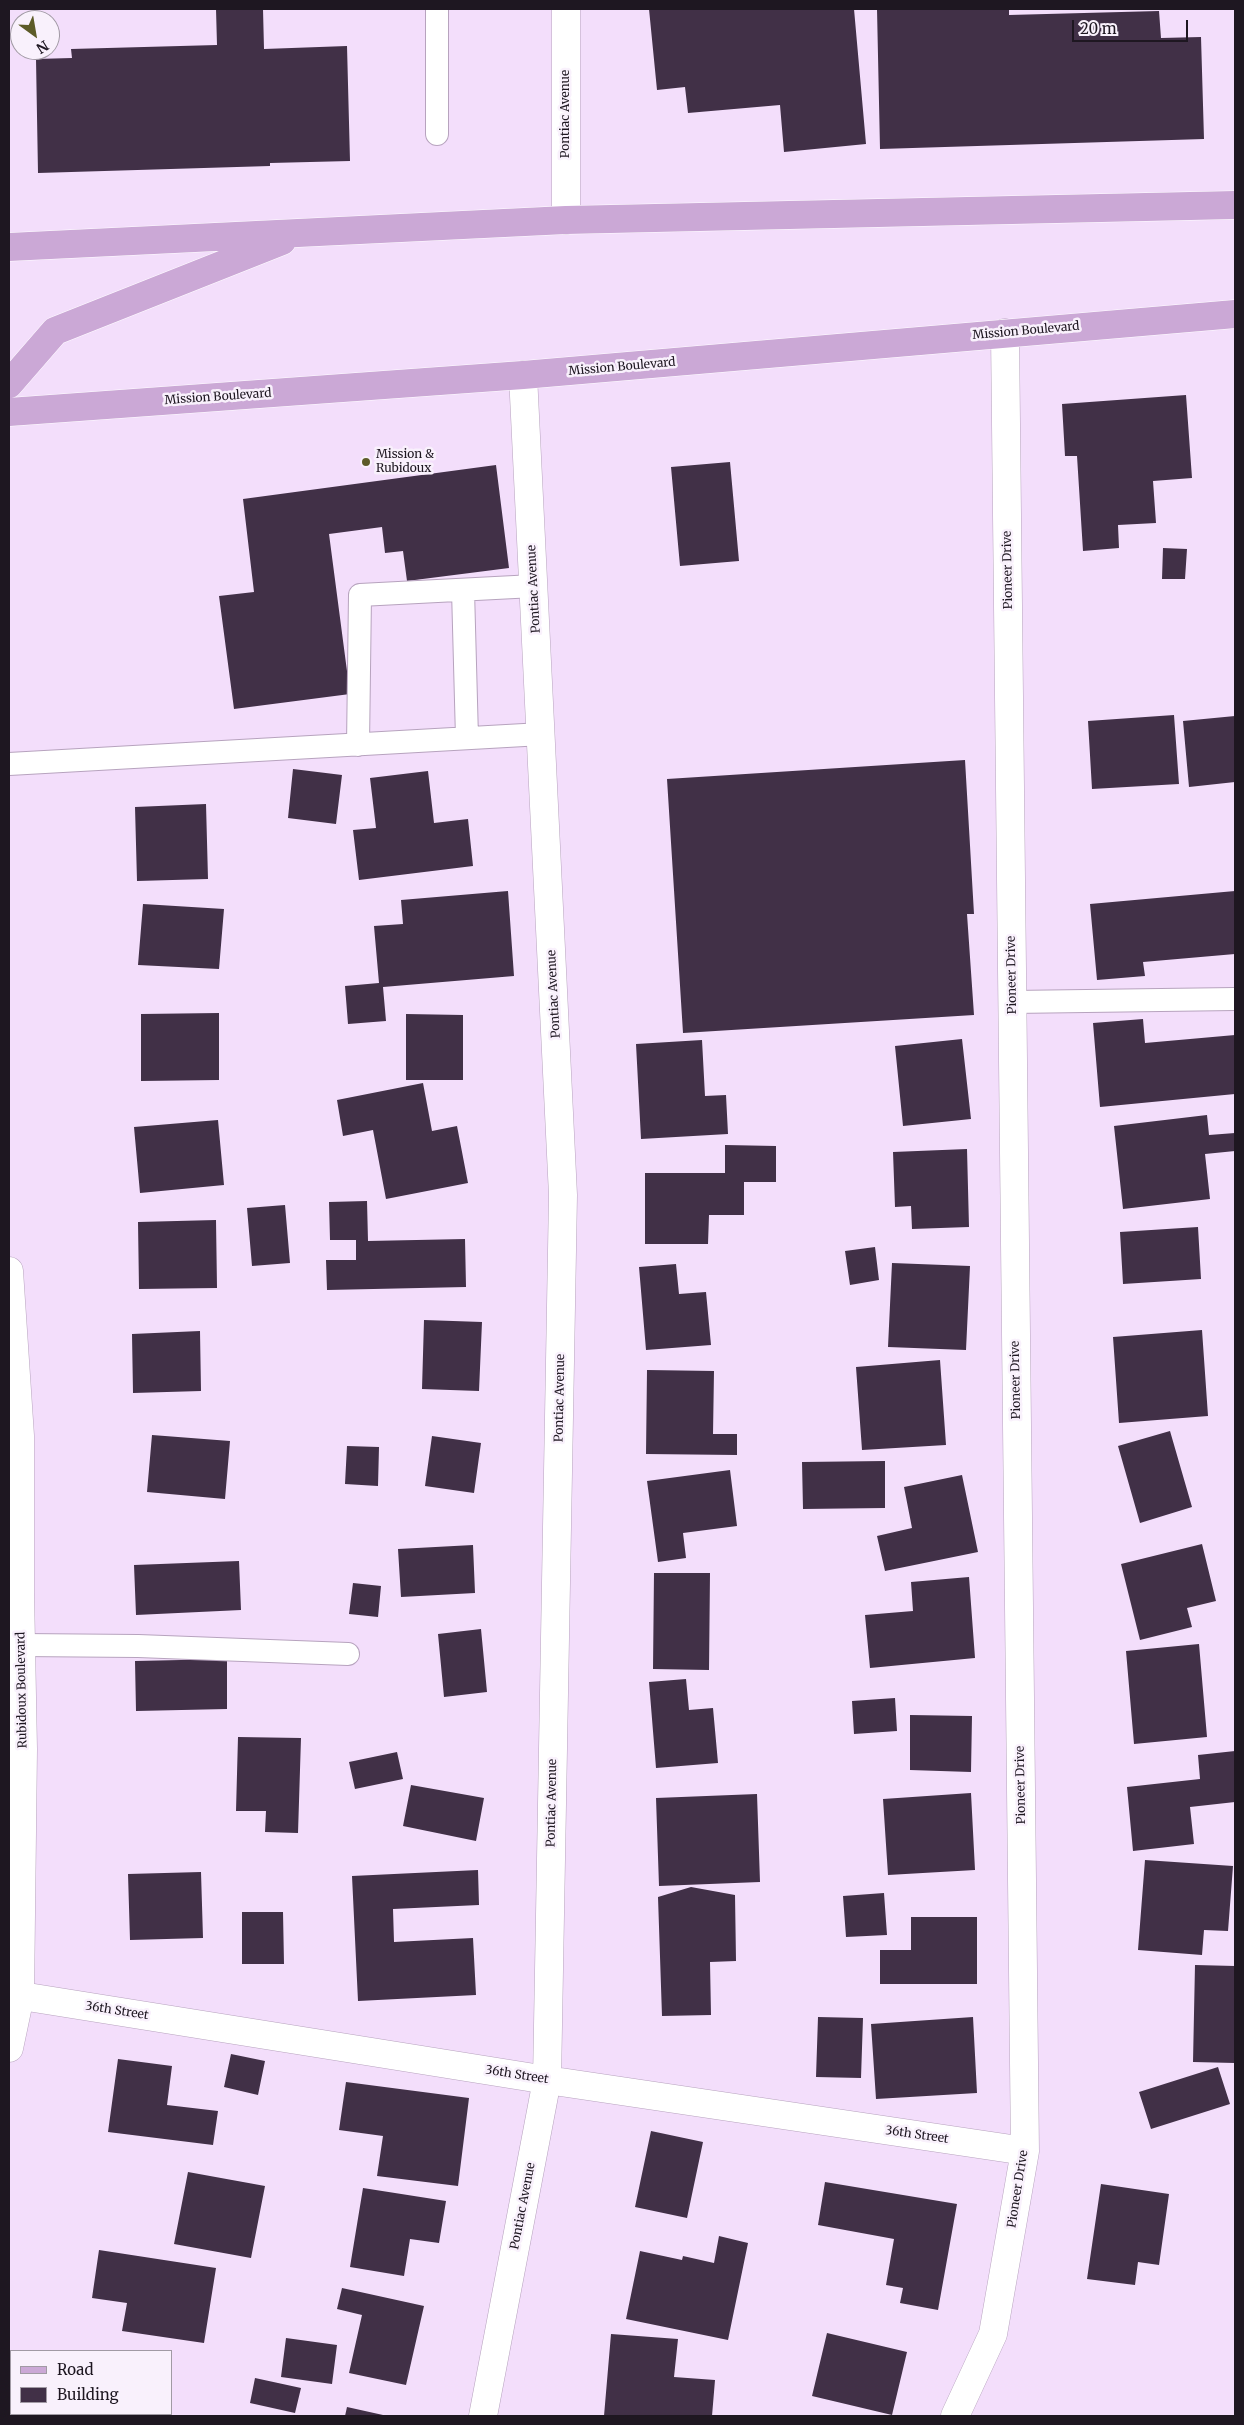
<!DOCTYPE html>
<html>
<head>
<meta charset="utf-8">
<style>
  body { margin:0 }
  #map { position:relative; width:1244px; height:2425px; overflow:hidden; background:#f3defb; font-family:Merriweather,serif }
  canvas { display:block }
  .frame { position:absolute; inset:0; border:10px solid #1e1721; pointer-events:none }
  .legend { position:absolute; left:10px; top:2350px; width:162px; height:65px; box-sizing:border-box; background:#f9f1fc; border:1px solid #a19aa4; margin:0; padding:6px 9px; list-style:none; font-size:15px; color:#1e1721 }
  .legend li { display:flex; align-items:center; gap:10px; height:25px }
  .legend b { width:25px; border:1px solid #a19aa4 }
  .north { position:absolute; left:10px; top:10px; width:50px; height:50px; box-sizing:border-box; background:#f9f1fc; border:1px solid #a19aa4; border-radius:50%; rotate:148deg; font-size:14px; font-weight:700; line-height:20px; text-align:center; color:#1e1721 }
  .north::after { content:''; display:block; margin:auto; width:18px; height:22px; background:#5d5b28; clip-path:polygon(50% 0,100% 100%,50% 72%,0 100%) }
  .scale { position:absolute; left:1072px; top:20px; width:116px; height:22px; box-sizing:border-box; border:2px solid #1e1721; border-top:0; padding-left:6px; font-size:15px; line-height:18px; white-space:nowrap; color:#1e1721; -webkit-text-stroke:4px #f9f1fc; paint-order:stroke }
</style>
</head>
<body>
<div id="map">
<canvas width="1244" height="2425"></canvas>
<div class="frame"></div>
<ul class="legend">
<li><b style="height:6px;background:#cba8d6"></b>Road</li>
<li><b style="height:14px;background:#413047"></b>Building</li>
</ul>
<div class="north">N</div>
<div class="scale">20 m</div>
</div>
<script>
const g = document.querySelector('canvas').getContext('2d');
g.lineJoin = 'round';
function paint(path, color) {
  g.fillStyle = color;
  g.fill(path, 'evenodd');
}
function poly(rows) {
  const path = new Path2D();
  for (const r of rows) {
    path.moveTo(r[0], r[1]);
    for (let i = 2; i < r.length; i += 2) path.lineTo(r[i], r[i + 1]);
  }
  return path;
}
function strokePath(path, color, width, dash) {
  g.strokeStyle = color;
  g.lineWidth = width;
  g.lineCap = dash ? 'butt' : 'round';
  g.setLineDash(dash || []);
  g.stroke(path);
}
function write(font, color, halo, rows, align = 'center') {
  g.font = font + ' Merriweather,serif';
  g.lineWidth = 5;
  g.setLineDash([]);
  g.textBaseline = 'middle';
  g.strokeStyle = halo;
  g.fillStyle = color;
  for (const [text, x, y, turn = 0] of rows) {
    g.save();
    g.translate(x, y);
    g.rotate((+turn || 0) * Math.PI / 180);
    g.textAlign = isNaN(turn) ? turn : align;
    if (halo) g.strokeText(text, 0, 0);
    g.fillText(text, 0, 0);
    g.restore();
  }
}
const building = poly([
  [216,9,263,9,264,49,347,46,350,161,270,163,270,166,38,173,36,59,72,58,71,49,217,45],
  [649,9,854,9,866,144,784,152,780,105,688,113,685,87,657,90],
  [877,9,1009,9,1009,15,1159,11,1161,38,1201,37,1204,139,880,149],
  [1186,395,1192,478,1153,481,1156,523,1118,525,1119,548,1083,551,1077,456,1065,456,1062,404],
  [730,462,739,561,680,566,671,467],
  [496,465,509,568,407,581,403,551,385,553,382,527,329,534,350,694,234,709,219,596,254,592,243,499],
  [1163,548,1187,549,1185,579,1162,579],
  [1174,715,1179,784,1092,789,1088,721],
  [1235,716,1235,782,1189,787,1183,721],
  [965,760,974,914,967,914,974,1015,683,1033,667,779],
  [293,769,342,775,336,824,288,818],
  [428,771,434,823,468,819,473,866,359,880,353,830,376,828,370,778],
  [206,804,208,879,137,881,135,807],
  [508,891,514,976,383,987,386,1021,348,1024,345,986,379,983,374,926,403,924,401,900],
  [1235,891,1235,954,1143,962,1145,976,1097,980,1090,904],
  [143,904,224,909,219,969,138,965],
  [219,1013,219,1080,141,1081,141,1014],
  [406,1014,463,1015,463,1080,406,1080],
  [1143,1019,1145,1043,1235,1035,1235,1094,1100,1107,1093,1023],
  [962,1039,971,1119,903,1126,895,1046],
  [702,1040,705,1096,726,1095,728,1134,641,1139,636,1044],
  [423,1083,432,1131,457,1126,468,1183,386,1199,373,1130,343,1136,337,1100],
  [1207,1115,1209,1135,1235,1133,1235,1151,1205,1154,1210,1199,1123,1209,1114,1126],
  [218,1120,224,1185,140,1193,134,1127],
  [725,1145,776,1146,776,1182,744,1182,744,1215,709,1215,708,1244,645,1244,645,1173,725,1173],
  [967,1149,969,1227,912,1229,911,1206,895,1207,893,1152],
  [367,1201,368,1241,465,1239,466,1287,327,1290,326,1260,356,1260,356,1240,330,1240,329,1202],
  [285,1205,290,1263,252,1266,247,1208],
  [216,1220,217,1288,139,1289,138,1222],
  [1198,1227,1201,1279,1123,1284,1120,1232],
  [875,1247,879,1280,850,1285,845,1251],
  [892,1263,970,1266,966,1350,888,1347],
  [676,1264,679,1294,706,1292,711,1345,646,1350,639,1267],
  [424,1320,482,1322,479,1391,422,1389],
  [1202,1330,1208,1416,1119,1423,1113,1337],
  [200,1331,201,1391,133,1393,132,1334],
  [940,1360,946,1445,862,1450,856,1367],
  [647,1370,714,1371,713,1434,737,1434,737,1455,646,1454],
  [1170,1431,1192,1507,1140,1523,1118,1446],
  [152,1435,230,1441,225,1499,147,1492],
  [432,1436,481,1443,474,1493,425,1486],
  [347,1446,379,1447,378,1486,345,1484],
  [885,1461,885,1508,803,1509,802,1462],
  [730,1470,737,1526,683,1533,686,1558,658,1562,647,1481],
  [962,1475,978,1552,885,1571,877,1536,912,1528,904,1487],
  [1202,1544,1216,1601,1187,1608,1192,1627,1140,1640,1121,1564],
  [473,1545,475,1593,401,1597,398,1549],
  [239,1561,241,1610,136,1615,134,1565],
  [654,1573,710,1573,709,1670,653,1669],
  [969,1577,975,1658,870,1668,865,1615,913,1611,911,1582],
  [353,1583,381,1586,378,1617,349,1614],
  [481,1629,487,1692,444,1697,438,1634],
  [1199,1644,1207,1737,1134,1744,1126,1651],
  [227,1659,227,1709,136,1711,135,1661],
  [686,1679,689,1710,713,1708,718,1763,656,1768,649,1682],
  [895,1698,897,1731,854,1734,852,1701],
  [910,1715,972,1716,971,1772,910,1770],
  [238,1737,301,1738,298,1833,265,1832,266,1811,236,1811],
  [1235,1751,1235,1802,1190,1807,1194,1844,1133,1851,1127,1787,1200,1779,1198,1755],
  [397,1752,403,1779,355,1789,349,1762],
  [411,1785,484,1798,476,1841,403,1826],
  [971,1793,975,1870,888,1875,883,1799],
  [757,1794,760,1882,659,1886,656,1798],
  [1145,1860,1233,1866,1228,1931,1204,1930,1202,1955,1138,1950],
  [478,1870,479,1905,393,1909,394,1942,473,1938,476,1995,358,2001,352,1876],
  [201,1872,203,1938,130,1940,128,1874],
  [691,1887,735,1895,736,1961,710,1962,711,2015,662,2016,658,1897],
  [884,1893,887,1935,846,1937,843,1896],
  [242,1912,283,1912,284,1964,242,1964],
  [911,1917,977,1917,977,1984,880,1984,880,1950,911,1950],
  [1195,1965,1235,1966,1235,2063,1193,2062],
  [818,2017,863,2018,861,2078,816,2077],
  [973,2017,977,2093,876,2099,871,2024],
  [231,2054,265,2061,258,2095,224,2087],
  [118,2059,172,2066,167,2105,218,2111,213,2145,108,2132],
  [1218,2067,1230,2104,1151,2129,1139,2092],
  [346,2082,469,2098,458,2186,377,2176,383,2136,339,2130],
  [651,2131,703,2142,687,2218,635,2207],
  [188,2172,265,2186,251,2258,174,2244],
  [825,2182,957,2204,938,2310,900,2303,903,2288,886,2285,894,2239,818,2225],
  [1101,2184,1169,2194,1159,2265,1138,2262,1135,2285,1087,2279],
  [363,2188,446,2201,439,2243,410,2239,404,2276,350,2267],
  [719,2236,748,2243,728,2340,626,2319,640,2251,682,2260,683,2256,714,2263],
  [99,2250,216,2268,204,2343,122,2331,127,2303,92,2298],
  [342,2288,424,2306,406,2385,349,2373,362,2315,337,2309],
  [827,2333,907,2352,892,2415,812,2396],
  [611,2334,678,2339,674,2377,715,2380,712,2416,604,2416],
  [286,2338,337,2345,332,2384,281,2377],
  [255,2378,301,2388,295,2413,250,2403],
  [347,2407,383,2415,383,2416,345,2416],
  [67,2414,126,2414,135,2415,66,2416]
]);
const lane = poly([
  [437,9,437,134],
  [463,590,467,738],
  [358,745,360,595,534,586],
  [9,764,542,734],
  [1012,1002,1235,999],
  [21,1645,138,1646,348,1654]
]);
const street = poly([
  [566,9,566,220],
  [9,1994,547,2080,1025,2151],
  [483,2416,547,2080,563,1195,523,375],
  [955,2416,993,2334,1025,2151,1005,333]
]);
const secondary = poly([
  [9,1271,20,1436,20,1592,23,1749,20,1996,9,2048]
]);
const primary = poly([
  [9,247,566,220,1235,205],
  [9,384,55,331,282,241],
  [9,412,523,375,1235,314]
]);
const markers = [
  [366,462,5,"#5d5b28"]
];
const streetNames = [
  ["Pontiac Avenue",566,114,-90],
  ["Mission Boulevard",1026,331,-5],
  ["Mission Boulevard",622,367,-5],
  ["Mission Boulevard",218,397,-4],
  ["Pioneer Drive",1008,570,-91],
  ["Pontiac Avenue",534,589,-93],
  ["Pioneer Drive",1012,975,-91],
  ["Pontiac Avenue",554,994,-93],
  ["Pioneer Drive",1016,1380,-91],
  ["Pontiac Avenue",560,1398,-89],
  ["Rubidoux Boulevard",22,1690,-91],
  ["Pioneer Drive",1021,1785,-91],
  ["Pontiac Avenue",552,1803,-89],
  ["36th Street",117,2011,9],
  ["36th Street",517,2075,9],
  ["36th Street",917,2135,8],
  ["Pioneer Drive",1018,2189,-81],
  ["Pontiac Avenue",523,2206,-79]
];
const poiNames = [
  ["Mission &",376,455],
  ["Rubidoux",376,469]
];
paint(building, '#413047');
strokePath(lane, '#b7a3be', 24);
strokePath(street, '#b7a3be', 29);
strokePath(secondary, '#b7a3be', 29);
strokePath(primary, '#fff', 29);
strokePath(lane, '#fff', 22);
strokePath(street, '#fff', 28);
strokePath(secondary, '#fff', 28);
strokePath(primary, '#cba8d6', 28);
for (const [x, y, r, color] of markers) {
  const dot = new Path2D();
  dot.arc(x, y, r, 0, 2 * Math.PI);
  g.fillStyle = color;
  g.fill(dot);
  strokePath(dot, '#f9f1fc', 2);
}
write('12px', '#1e1721', '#f9f1fc', streetNames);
write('12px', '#1e1721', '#f9f1fc', poiNames, 'left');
</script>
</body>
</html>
